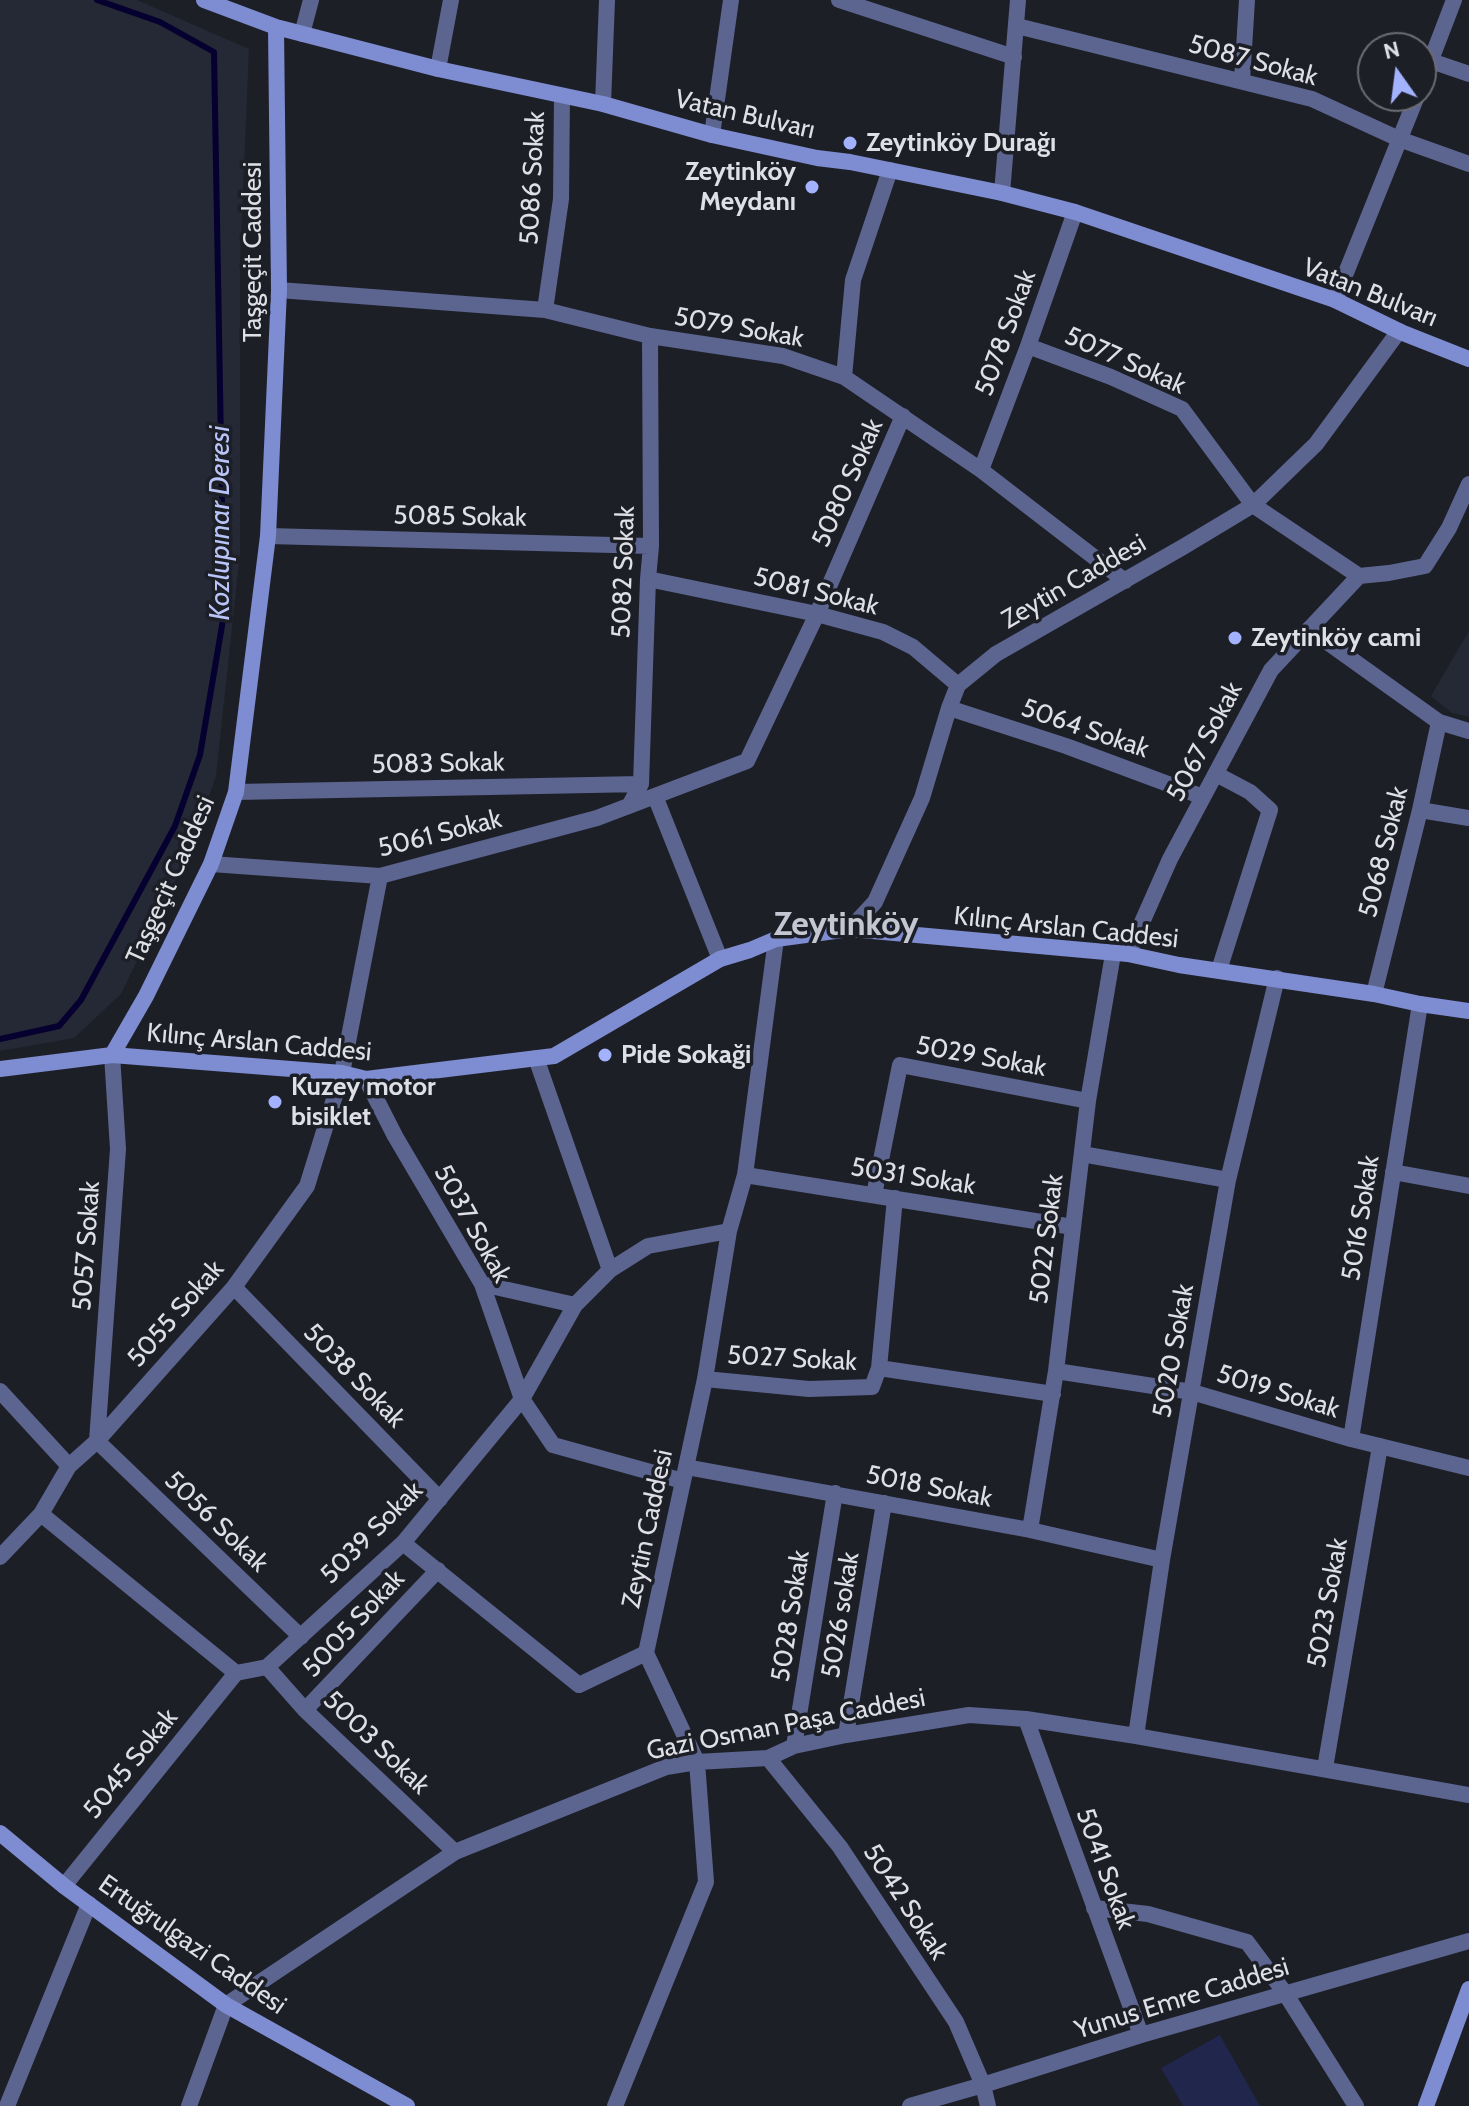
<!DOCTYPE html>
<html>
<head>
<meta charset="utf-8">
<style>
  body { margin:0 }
  #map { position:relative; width:1469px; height:2106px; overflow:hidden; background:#1d1f27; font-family:Cabin,sans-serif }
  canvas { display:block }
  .north { position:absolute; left:1357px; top:32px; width:80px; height:80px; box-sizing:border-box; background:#1d1f27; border:2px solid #6b6c73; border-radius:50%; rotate:346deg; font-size:22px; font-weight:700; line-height:32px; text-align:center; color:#dfe0e5 }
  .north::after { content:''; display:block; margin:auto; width:28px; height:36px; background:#a2b2fd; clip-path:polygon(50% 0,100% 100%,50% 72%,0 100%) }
</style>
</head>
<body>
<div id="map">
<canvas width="1469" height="2106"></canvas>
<div class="north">N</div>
</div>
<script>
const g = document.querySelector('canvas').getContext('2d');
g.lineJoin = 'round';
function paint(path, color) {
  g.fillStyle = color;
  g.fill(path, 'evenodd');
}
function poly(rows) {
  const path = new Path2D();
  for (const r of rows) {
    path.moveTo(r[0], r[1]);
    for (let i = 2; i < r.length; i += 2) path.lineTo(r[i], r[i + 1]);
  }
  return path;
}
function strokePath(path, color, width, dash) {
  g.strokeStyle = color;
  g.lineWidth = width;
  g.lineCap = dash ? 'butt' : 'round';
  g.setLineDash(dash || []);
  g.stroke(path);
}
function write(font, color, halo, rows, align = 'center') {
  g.font = font + ' Cabin,sans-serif';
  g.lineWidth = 7;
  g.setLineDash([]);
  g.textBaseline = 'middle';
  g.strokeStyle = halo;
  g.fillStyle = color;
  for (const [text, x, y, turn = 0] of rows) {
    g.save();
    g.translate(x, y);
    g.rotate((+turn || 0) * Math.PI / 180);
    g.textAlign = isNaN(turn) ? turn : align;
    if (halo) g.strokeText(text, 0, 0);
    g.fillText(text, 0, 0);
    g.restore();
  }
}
const built = poly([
  [0,0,137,0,249,49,240,265,240,553,216,776,190,851,121,994,74,1038,0,1051],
  [1469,631,1469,717,1452,713,1431,696]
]);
const green = poly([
  [1220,2035,1260,2106,1183,2106,1161,2068]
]);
const stream = poly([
  [0,1039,59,1026,81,1000,175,826,200,755,224,614,214,52,160,22,97,0]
]);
const street = poly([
  [839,0,1014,57],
  [1017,26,1312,99,1399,139,1469,164],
  [302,34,311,0],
  [1431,61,1469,74],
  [438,69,451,0],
  [1242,81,1247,0],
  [1421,86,1454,0],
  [603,104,607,0],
  [712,135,731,0],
  [1002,193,1018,0],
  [279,290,545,310,650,336,783,356,844,377,981,470,1125,581],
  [1335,300,1417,96],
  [545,310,561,199,562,96],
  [1028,346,1111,377,1182,409,1253,505,1359,576],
  [844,377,853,280,890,170],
  [981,470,1028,346,1075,212],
  [268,536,651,546],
  [1359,576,1389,573,1425,566,1449,528,1469,484],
  [648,579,817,614,883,632,913,647,958,685],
  [1309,629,1439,722,1469,731],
  [949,708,1066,746,1203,797],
  [1216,774,1250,792,1270,810,1219,970],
  [236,792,641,784],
  [655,796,720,959],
  [629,806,641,784,648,579,651,546,650,336],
  [1420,810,1469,818],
  [211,864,380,876,597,818,747,761,817,614,903,416],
  [850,929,875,902,922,798,949,708,958,685,996,654,1183,547,1253,505,1316,444,1399,331],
  [1128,954,1170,859,1271,670,1359,576],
  [1374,994,1420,810,1439,722],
  [112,1055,118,1149,97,1441,301,1637],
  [536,1058,610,1270],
  [366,1079,395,1136,482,1284,522,1399,553,1445,683,1481],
  [1082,1154,1228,1180],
  [1393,1172,1469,1186],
  [745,1175,1073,1227],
  [874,1195,900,1065,1088,1101],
  [482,1284,575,1305],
  [234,1287,440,1499],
  [879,1368,1053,1394],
  [1056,1371,1192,1392,1351,1439,1469,1468],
  [705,1379,809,1389,872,1387,879,1368,895,1198],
  [0,1391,69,1466],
  [1351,1439,1420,1004],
  [686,1467,1030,1530,1162,1560],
  [41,1514,236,1673],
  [1030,1530,1056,1371,1088,1101,1113,954],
  [403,1543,579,1685,646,1653],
  [0,1557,41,1514,69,1466,97,1441,234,1287,307,1186,342,1073,380,876],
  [267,1667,305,1710,455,1852],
  [236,1673,267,1667,403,1543,522,1399,575,1305,610,1270,648,1246,729,1231],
  [305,1710,438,1570],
  [1026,1719,1141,2035],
  [846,1735,884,1503],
  [1136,1736,1162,1560,1228,1180,1277,978],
  [794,1746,835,1493],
  [768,1758,840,1847,956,2022,983,2085,988,2106],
  [1325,1768,1380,1446],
  [64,1886,236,1673],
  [1094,1908,1148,1914,1247,1942,1285,1993,1356,2106],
  [7,2106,89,1904],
  [189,2106,226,2005,455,1852,666,1767,697,1762,768,1758,794,1746,846,1735,969,1715,1026,1719,1136,1736,1469,1795],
  [615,2106,706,1882,697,1762,646,1653,705,1379,729,1231,745,1175,776,939],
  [910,2106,983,2085,1141,2035,1469,1941]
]);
const secondary = poly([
  [204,0,276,27,438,69,603,104,712,135,817,158,850,162,1002,193,1075,212,1335,300,1403,333,1469,359],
  [112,1055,342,1073,366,1079,554,1056,720,959,750,950,776,939,850,929,1128,954,1179,965,1374,994,1420,1004,1469,1011],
  [0,1069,112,1055,146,996,211,864,236,792,268,536,279,290,276,27],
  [0,1833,64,1886,226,2005,407,2106],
  [1426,2106,1469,1989]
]);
const markers = [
  [850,143,8,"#a2b2fd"],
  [812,187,8,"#a2b2fd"],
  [1235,638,8,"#a2b2fd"],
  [605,1055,8,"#a2b2fd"],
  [275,1102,8,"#a2b2fd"]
];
const streetNames = [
  ["5087 Sokak",1253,61,15],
  ["Vatan Bulvarı",745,115,13],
  ["5086 Sokak",533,178,-87],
  ["Taşgeçit Caddesi",253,252,-90],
  ["Vatan Bulvarı",1370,293,22],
  ["5079 Sokak",739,328,10],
  ["5078 Sokak",1006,333,-70],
  ["5077 Sokak",1125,361,24],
  ["5080 Sokak",848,483,-66],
  ["5085 Sokak",460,517,1],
  ["5082 Sokak",624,572,-88],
  ["Zeytin Caddesi",1074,582,-30],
  ["5081 Sokak",816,592,14],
  ["5064 Sokak",1085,729,19],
  ["5067 Sokak",1205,742,-62],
  ["5083 Sokak",438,764,-1],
  ["5061 Sokak",440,834,-14],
  ["5068 Sokak",1384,852,-76],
  ["Taşgeçit Caddesi",171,880,-66],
  ["Kılınç Arslan Caddesi",1066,928,6],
  ["Kılınç Arslan Caddesi",259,1043,5],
  ["5029 Sokak",981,1057,10],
  ["5031 Sokak",913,1177,9],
  ["5016 Sokak",1361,1218,-81],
  ["5037 Sokak",472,1224,61],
  ["5022 Sokak",1047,1239,-83],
  ["5057 Sokak",87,1246,-86],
  ["5055 Sokak",176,1314,-49],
  ["5020 Sokak",1174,1351,-80],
  ["5027 Sokak",792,1359,3],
  ["5038 Sokak",354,1376,46],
  ["5019 Sokak",1278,1392,17],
  ["5018 Sokak",929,1487,11],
  ["5056 Sokak",216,1522,44],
  ["Zeytin Caddesi",648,1529,-78],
  ["5039 Sokak",372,1533,-45],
  ["5023 Sokak",1328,1603,-80],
  ["5026 sokak",841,1615,-81],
  ["5028 Sokak",791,1616,-81],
  ["5005 Sokak",354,1624,-47],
  ["Gazi Osman Paşa Caddesi",786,1725,-11],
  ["5003 Sokak",376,1743,44],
  ["5045 Sokak",131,1764,-51],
  ["5041 Sokak",1105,1869,70],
  ["5042 Sokak",905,1902,57],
  ["Ertuğrulgazi Caddesi",192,1945,35],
  ["Yunus Emre Caddesi",1182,1999,-17]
];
const poiNames = [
  ["Zeytinköy Durağı",866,143],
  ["Zeytinköy",796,172,"right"],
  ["Meydanı",796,202,"right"],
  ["Zeytinköy cami",1251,638],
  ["Pide Sokaği",621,1055],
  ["Kuzey motor",291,1087],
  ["bisiklet",291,1117]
];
const waterNames = [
  ["Kozlupınar Deresi",221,523,-90]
];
const districtNames = [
  ["Zeytinköy",846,925]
];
paint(built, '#252835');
paint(green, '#20264c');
strokePath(stream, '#05002f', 6);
strokePath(street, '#5c6590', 16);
strokePath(secondary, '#7e8cd1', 16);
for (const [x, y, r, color] of markers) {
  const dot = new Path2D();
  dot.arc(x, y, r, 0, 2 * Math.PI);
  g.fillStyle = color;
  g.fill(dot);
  strokePath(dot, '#1d1f27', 3);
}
write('26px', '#dfe0e5', '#1d1f27', streetNames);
write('bold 26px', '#dfe0e5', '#1d1f27', poiNames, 'left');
write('italic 28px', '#b9c5f9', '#1d1f27', waterNames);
write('bold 34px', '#c4c6d1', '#1d1f27', districtNames);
</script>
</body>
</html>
